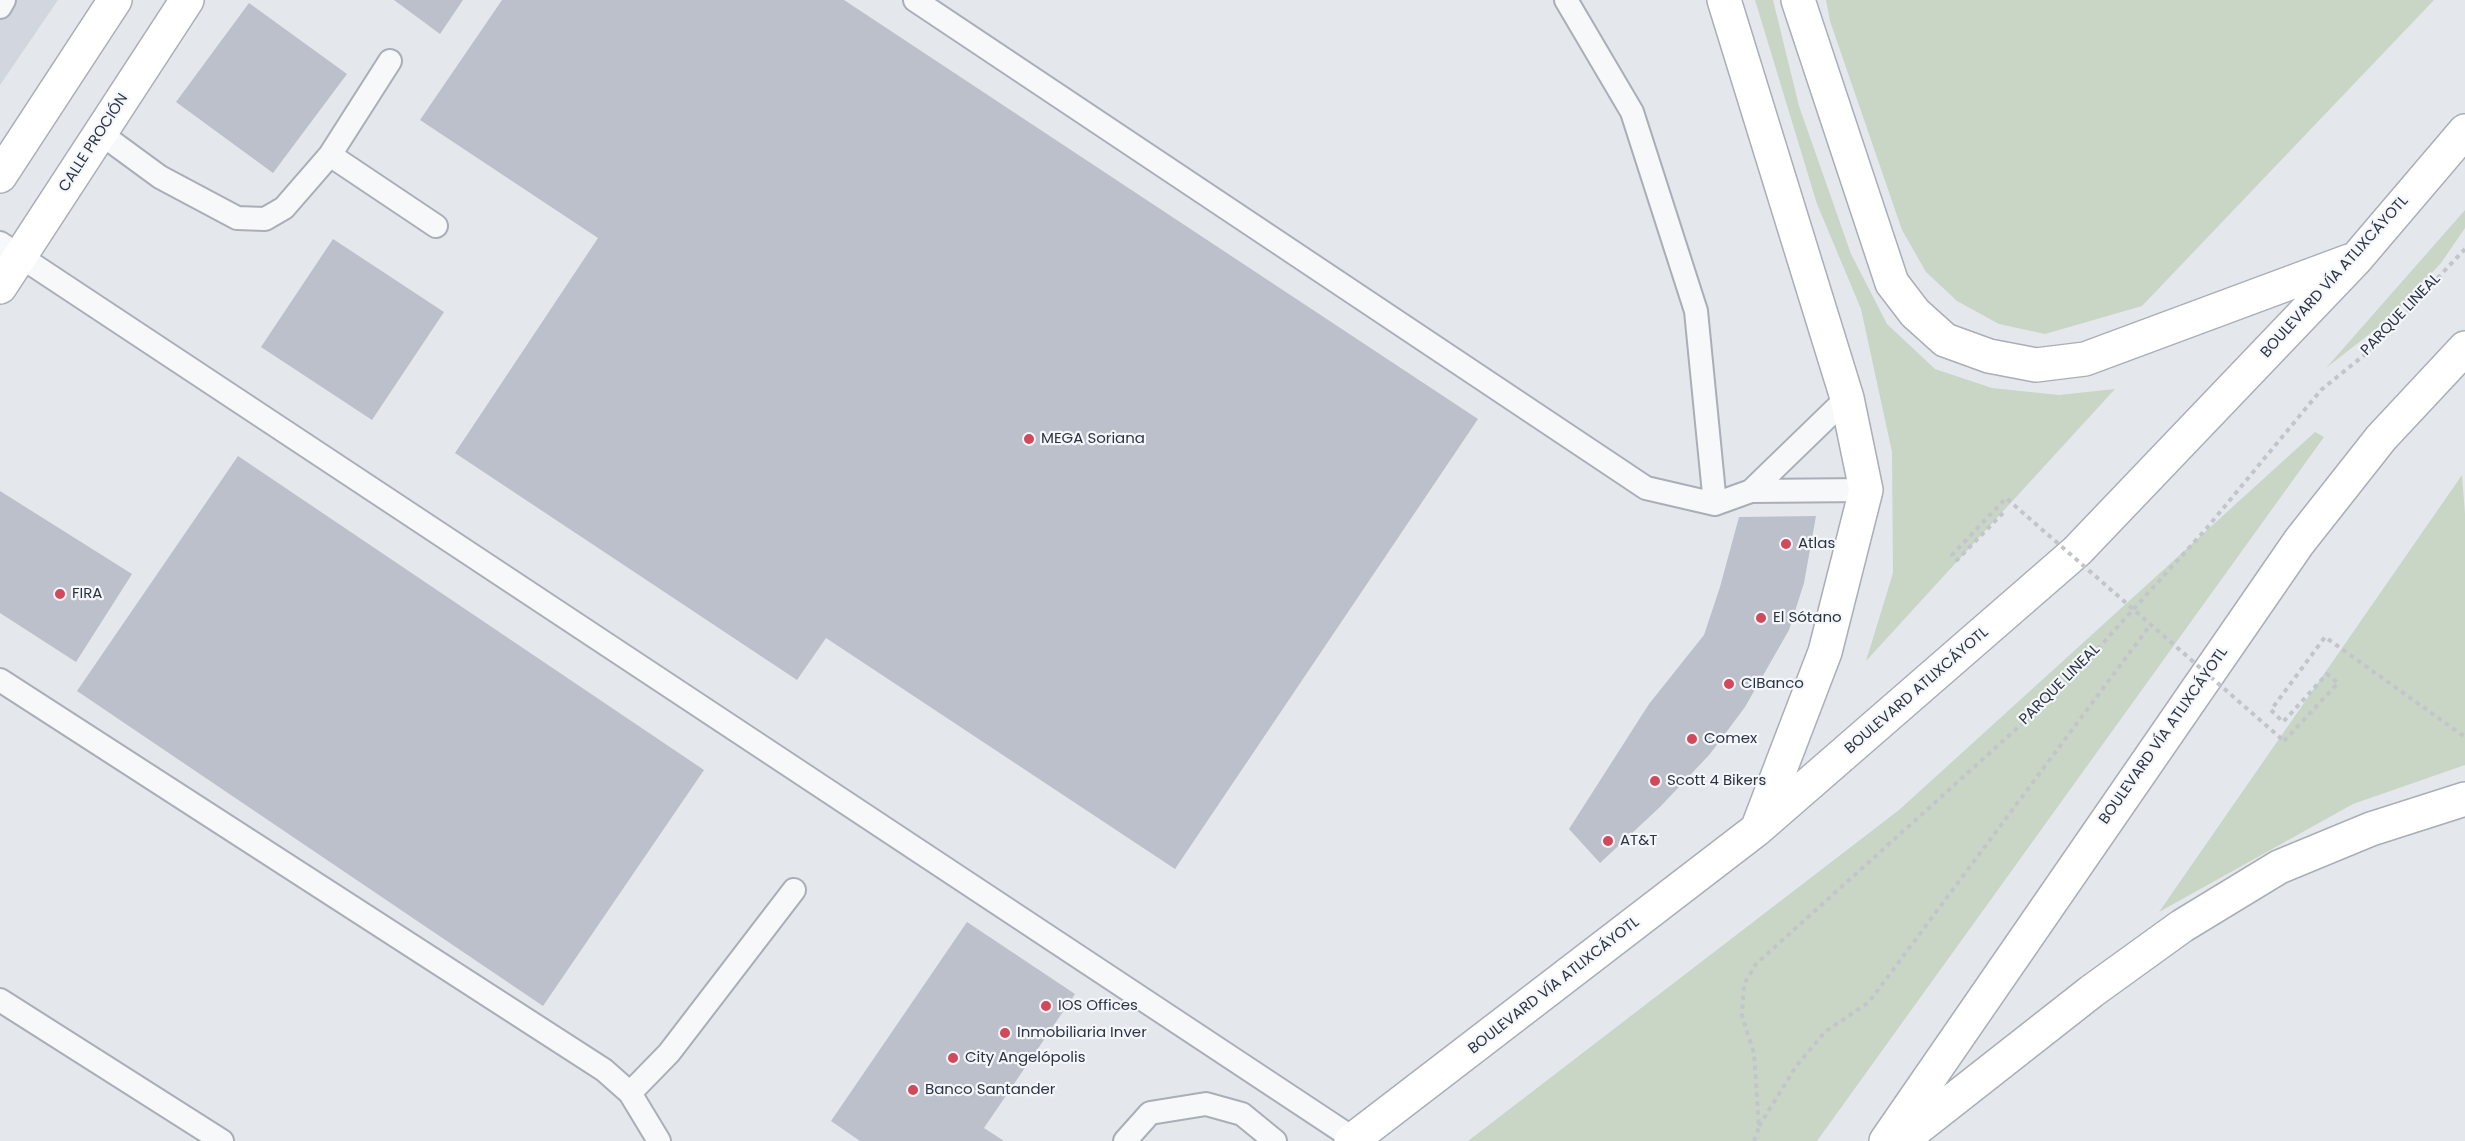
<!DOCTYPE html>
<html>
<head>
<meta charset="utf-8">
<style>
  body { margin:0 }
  canvas { display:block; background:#e4e7ec }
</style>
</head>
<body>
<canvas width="2465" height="1141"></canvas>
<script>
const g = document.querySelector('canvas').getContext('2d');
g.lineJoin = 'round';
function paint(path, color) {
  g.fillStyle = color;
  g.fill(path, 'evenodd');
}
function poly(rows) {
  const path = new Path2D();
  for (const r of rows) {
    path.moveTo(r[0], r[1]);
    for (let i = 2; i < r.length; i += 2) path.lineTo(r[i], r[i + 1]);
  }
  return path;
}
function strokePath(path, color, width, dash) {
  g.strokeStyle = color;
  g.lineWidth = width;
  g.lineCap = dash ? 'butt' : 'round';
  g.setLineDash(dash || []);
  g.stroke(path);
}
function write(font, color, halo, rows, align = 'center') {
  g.font = font + ' Poppins,sans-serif';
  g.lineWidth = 4.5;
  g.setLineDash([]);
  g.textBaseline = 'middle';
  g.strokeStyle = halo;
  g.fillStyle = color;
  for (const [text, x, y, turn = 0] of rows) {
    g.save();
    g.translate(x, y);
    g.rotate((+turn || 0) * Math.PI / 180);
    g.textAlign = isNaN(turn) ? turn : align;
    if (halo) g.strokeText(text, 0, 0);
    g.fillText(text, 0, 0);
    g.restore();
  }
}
const built = poly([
  [0,0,58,0,0,85]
]);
const green = poly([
  [1755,0,1773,0,1799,106,1851,254,1887,324,1935,369,1992,388,2059,395,2115,389,1866,661,1893,573,1892,452,1861,309,1817,204],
  [1826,0,2434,0,2142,306,2045,334,1999,324,1957,301,1926,272,1902,230,1830,21],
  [2465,210,2465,228,2441,263,2390,318,2326,368],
  [2315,432,2324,437,1817,1141,1468,1141,1899,810],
  [2462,475,2465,514,2465,765,2353,804,2159,912]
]);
const building = poly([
  [394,0,463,0,440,34],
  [502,0,844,0,1478,419,1175,869,826,638,797,680,455,453,598,238,420,120],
  [249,3,347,74,273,173,176,102],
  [333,239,444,312,372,420,261,347],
  [238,456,704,770,543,1006,77,691],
  [0,491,132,574,76,662,0,613],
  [1816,516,1804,583,1789,630,1745,707,1710,754,1660,807,1600,863,1569,829,1649,704,1704,635,1720,587,1739,517],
  [967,922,1075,994,984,1128,1004,1141,860,1141,831,1121]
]);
const path = poly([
  [2284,741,2338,683,2327,674,2283,722,2271,710,2325,637,2465,737],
  [1759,1126,1797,1065,1825,1032,1869,1002,2151,624],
  [1754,1141,1759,1127,1754,1053,1742,1016,1744,984,1756,964,2065,685,2206,529,2321,390,2368,352,2465,249]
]);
const lane = poly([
  [915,0,1646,488,1715,504,1751,491,1847,398],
  [1566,0,1632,112,1696,311,1715,504],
  [0,7,4,0],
  [100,133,160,177,237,218,265,219,284,208,330,155,436,226],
  [330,155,390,61],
  [0,243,1354,1139],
  [1751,491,1866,490],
  [0,680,604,1070,630,1093,659,1141],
  [0,1000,222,1141],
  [630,1093,669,1053,794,890],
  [1125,1141,1150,1113,1206,1104,1242,1114,1275,1141]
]);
const secondary = poly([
  [1724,0,1847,398,1866,490,1825,652,1758,827],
  [1798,0,1892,283,1915,313,1945,340,1989,356,2036,365,2085,359,2349,261],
  [0,176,115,0],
  [0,287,187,0],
  [1351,1141,1756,830,2077,551,2356,259,2465,131],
  [1886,1141,2299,542,2381,438,2465,348],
  [1901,1141,2092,991,2182,926,2279,867,2371,829,2465,799]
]);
const pathBridge = poly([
  [2003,513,1957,560,1952,555,2006,498,2284,741]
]);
const markers = [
  [1029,439,6,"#d1495b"],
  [1786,544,6,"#d1495b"],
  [60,594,6,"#d1495b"],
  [1761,618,6,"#d1495b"],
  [1729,684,6,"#d1495b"],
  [1692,739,6,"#d1495b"],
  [1655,781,6,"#d1495b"],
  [1608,841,6,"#d1495b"],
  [1046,1006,6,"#d1495b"],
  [1005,1033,6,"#d1495b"],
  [953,1058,6,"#d1495b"],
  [913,1090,6,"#d1495b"]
];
const streetNames = [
  ["CALLE PROCIÓN",94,143,-57],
  ["BOULEVARD VÍA ATLIXCÁYOTL",2335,277,-48],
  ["PARQUE LINEAL",2401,315,-46],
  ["PARQUE LINEAL",2060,685,-45],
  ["BOULEVARD ATLIXCÁYOTL",1917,691,-41],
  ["BOULEVARD VÍA ATLIXCÁYOTL",2164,736,-55],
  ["BOULEVARD VÍA ATLIXCÁYOTL",1554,986,-38]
];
const poiNames = [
  ["MEGA Soriana",1041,439],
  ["Atlas",1798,544],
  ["FIRA",72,594],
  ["El Sótano",1773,618],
  ["CIBanco",1741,684],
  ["Comex",1704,739],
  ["Scott 4 Bikers",1667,781],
  ["AT&T",1620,841],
  ["IOS Offices",1058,1006],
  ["Inmobiliaria Inver",1017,1033],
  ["City Angelópolis",965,1058],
  ["Banco Santander",925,1090]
];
paint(built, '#d2d6de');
paint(green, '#c9d6c5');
paint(building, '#bbc0ca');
strokePath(lane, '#a9aeb7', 26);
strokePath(secondary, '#a9aeb7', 36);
strokePath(path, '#c2c5cb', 4, [4.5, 4.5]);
strokePath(lane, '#f7f8fa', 22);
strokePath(secondary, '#fff', 33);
strokePath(pathBridge, '#c2c5cb', 4, [4.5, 4.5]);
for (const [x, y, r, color] of markers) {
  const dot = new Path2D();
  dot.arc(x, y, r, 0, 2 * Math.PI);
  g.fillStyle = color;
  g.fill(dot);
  strokePath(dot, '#f4f6f9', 2);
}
write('15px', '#2b3445', '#f4f6f9', streetNames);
write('15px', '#2b3445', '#f4f6f9', poiNames, 'left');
</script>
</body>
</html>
